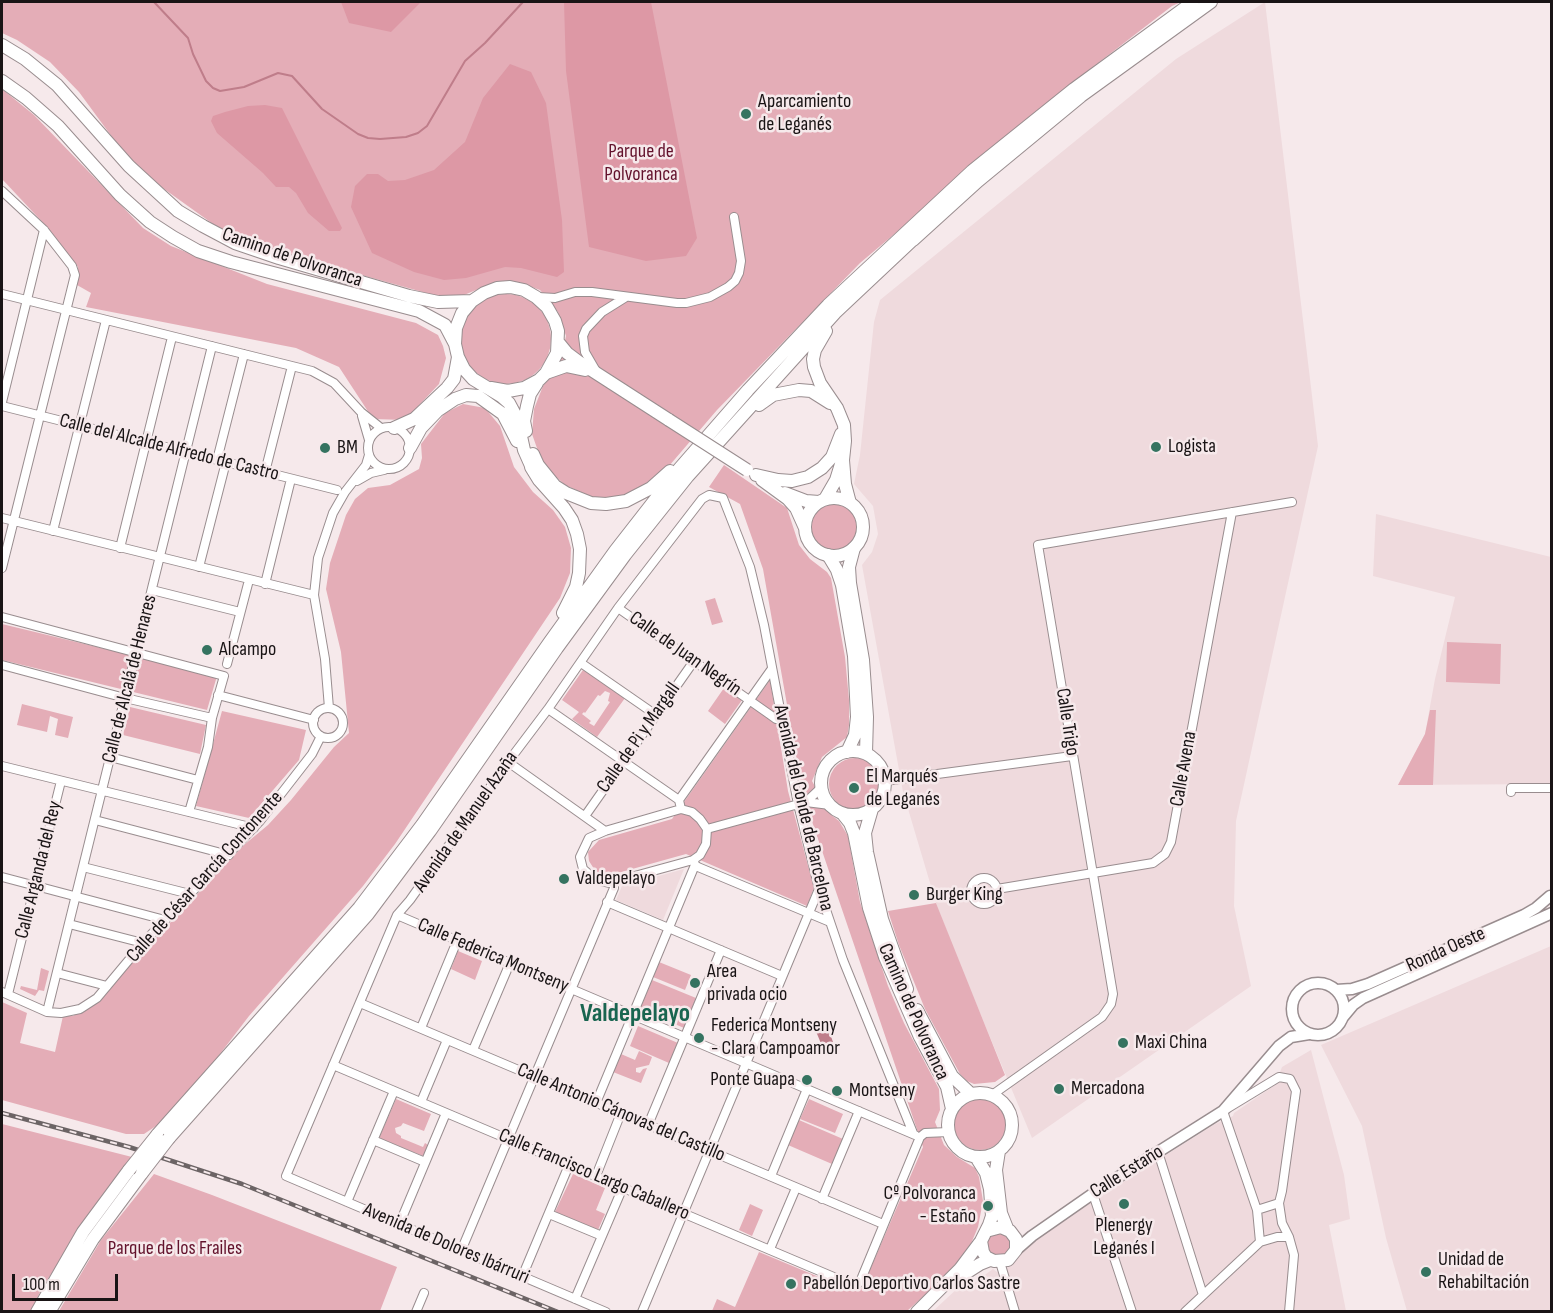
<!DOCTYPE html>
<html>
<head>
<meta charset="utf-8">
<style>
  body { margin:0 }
  #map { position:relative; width:1553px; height:1313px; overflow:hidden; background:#f6e9eb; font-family:"Sofia Sans Condensed",sans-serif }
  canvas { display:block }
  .frame { position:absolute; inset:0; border:3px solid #191415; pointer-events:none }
  .scale { position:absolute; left:12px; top:1274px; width:106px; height:27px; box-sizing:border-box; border:3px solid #191415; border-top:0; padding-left:8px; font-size:18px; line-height:21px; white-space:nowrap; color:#191415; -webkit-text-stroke:4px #f6e9eb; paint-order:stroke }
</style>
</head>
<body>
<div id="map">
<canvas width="1553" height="1313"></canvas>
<div class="frame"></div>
<div class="scale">100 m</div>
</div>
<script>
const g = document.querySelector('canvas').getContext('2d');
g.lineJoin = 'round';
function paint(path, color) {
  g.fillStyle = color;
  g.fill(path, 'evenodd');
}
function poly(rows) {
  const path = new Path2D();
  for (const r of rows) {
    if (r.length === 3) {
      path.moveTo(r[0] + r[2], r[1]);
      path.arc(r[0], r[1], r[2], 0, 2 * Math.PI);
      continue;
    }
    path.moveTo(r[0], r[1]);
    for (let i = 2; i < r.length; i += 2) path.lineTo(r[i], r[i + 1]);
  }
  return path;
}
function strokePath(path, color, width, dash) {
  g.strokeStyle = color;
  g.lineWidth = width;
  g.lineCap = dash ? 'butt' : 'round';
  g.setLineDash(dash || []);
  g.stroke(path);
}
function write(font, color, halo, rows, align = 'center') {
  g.font = font + ' "Sofia Sans Condensed",sans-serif';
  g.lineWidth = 5;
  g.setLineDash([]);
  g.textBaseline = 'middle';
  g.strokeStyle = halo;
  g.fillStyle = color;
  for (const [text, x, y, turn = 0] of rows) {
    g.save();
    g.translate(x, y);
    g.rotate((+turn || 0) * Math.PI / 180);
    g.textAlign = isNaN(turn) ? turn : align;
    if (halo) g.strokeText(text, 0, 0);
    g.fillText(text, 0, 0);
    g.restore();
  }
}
const built = poly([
  [1265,2,1318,446,1236,821,1234,906,1251,986,1032,1138,957,958,936,903,903,792,862,565,872,552,878,534,873,506,854,484,860,455,874,322,880,300,1176,59],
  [1376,514,1551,557,1551,784,1398,785,1425,734,1435,679,1455,597,1373,576],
  [684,869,663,920,616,900,622,886],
  [1551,946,1551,1311,1407,1311,1386,1238,1362,1126,1321,1045],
  [1311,1050,1344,1175,1350,1219,1329,1225,1346,1311,932,1312,960,1286,964,1290,993,1269,997,1272,1007,1268,1009,1264,1033,1235,1079,1210,1215,1124,1233,1116,1234,1113,1275,1085,1282,1067]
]);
const green = poly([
  [2,2,1181,2,1172,6,1089,70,860,263,717,410,663,473,632,494,597,499,565,485,543,465,532,434,534,409,543,386,560,363,566,336,558,312,540,290,518,282,493,283,464,295,437,296,279,252,220,229,146,176,115,141,79,92,50,62,17,40,2,33],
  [2,89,34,115,143,228,171,246,267,284,416,323,438,335,443,346,446,358,439,384,405,420,373,419,339,367,296,348,86,307,91,293,77,285,78,267,47,227,2,179],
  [506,339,45],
  [463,404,485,408,500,426,514,467,533,492,553,510,565,527,571,548,570,573,560,598,395,844,363,886,249,1016,174,1114,144,1134,126,1134,2,1100,2,1002,27,1013,20,1043,55,1052,63,1016,73,1016,93,1004,244,845,268,825,291,800,334,747,349,733,341,652,326,589,330,563,346,515,355,499,368,488,390,485,419,469,422,458,421,444,445,413],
  [724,465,787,508,799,545,810,559,827,572,831,578,845,657,849,700,849,725,847,737,822,757,812,781,830,814,839,821,848,836,860,902,888,986,904,1023,939,1089,940,1110,935,1122,944,1145,957,1157,975,1168,979,1177,983,1201,978,1227,970,1246,947,1275,907,1311,712,1311,717,1299,735,1307,759,1252,850,1290,856,1291,862,1288,923,1147,803,795,763,569,740,504,709,487],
  [834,527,23],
  [715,598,723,622,712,625,705,601],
  [2,624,217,676,207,710,2,660],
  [1447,642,1501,644,1500,684,1446,682],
  [583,670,625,698,597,737,572,719,579,712,562,700],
  [605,691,610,693,608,701,610,702,594,726,589,723,591,721,582,714,584,712,585,713,598,695,600,696],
  [770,680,788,791,814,888,807,906,686,854,607,876,596,872,589,861,588,852,599,840,672,819],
  [724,688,742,700,725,724,708,711],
  [22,704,73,717,68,738,55,735,58,719,50,716,47,732,17,725],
  [130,707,206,725,200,754,123,735],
  [1430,710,1436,710,1433,785,1398,785,1425,734],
  [222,711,306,730,299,760,249,818,196,806],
  [855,784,26],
  [936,903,1005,1075,995,1082,974,1084,967,1081,960,1074,925,1009,899,945,888,911],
  [458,951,482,961,475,980,451,969],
  [659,962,691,975,685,990,653,977],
  [41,968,49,971,44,991,39,990,35,996,20,989,21,986,37,990],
  [652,980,696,998,684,1028,640,1009],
  [638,1026,678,1043,669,1063,630,1046],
  [639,1051,652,1057,649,1065,636,1068,636,1072,640,1073,643,1069,647,1068,641,1083,613,1072,621,1054,635,1060],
  [980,1124,26],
  [396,1099,431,1114,424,1131,403,1123,401,1126,395,1128,396,1133,401,1136,401,1138,423,1147,425,1143,428,1145,423,1156,379,1138],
  [809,1099,843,1114,835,1133,800,1119],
  [799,1120,843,1139,832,1164,788,1145],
  [2,1124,132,1157,106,1191,42,1288,31,1311,2,1311],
  [154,1174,212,1195,397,1267,380,1311,59,1311,101,1240],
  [573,1174,605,1188,596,1210,605,1214,598,1230,555,1212],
  [750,1204,763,1210,752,1236,739,1230],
  [999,1245,12]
]);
const forest = poly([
  [341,2,421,2,391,32,349,23],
  [564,2,651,2,697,238,686,256,646,261,589,247,566,71],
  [510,64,531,72,546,103,562,220,564,272,557,277,521,268,505,267,466,278,444,280,414,272,372,253,351,207,355,186,367,174,378,174,388,181,405,180,434,170,465,142,483,98],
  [265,105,282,108,342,228,340,231,329,231,308,213,296,193,289,187,276,187,263,173,217,133,211,121,213,116,225,112,248,106]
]);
const water = poly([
  [825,1020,833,1042,822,1046,813,1024]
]);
const stream = poly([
  [154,2,188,38,193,54,206,81,213,88,220,91,244,87,278,73,292,76,322,109,358,134,368,138,380,139,406,137,418,133,427,126,465,61,485,43,523,2]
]);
const minor = poly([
  [2,191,44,230,72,266,75,275,2,568],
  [2,294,312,371,334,383,361,412,381,428],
  [538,297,555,298,575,292,592,292,677,303,686,303,710,297,728,287,735,281,739,273,741,261,734,217],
  [596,371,585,352,583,336,586,329,602,312,626,297],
  [2,402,44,230],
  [2,406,337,490],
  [362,416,369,440],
  [389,448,21],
  [217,460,244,354],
  [265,472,292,366],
  [357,481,371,473,384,470],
  [2,518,314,595],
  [53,531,106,320],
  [120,548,172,337],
  [199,567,226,462],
  [265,584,291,479],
  [152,590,240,612],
  [618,608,769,714,776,719,781,718],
  [2,617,224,676,212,718,208,747,189,812],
  [581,663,656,715],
  [227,664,249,580],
  [2,665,125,698,212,718],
  [218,695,314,720],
  [328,723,15],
  [329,708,325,659,314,595,318,558,333,513,345,492,366,465,369,455],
  [548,709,679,800,681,809],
  [110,757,198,780],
  [508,762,605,831],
  [2,766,254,828],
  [885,781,1072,756],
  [1511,792,1511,788,1552,788],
  [679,800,771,670],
  [806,802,822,787],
  [681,809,692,812,700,819,707,829,706,844,700,855,693,860,609,883,596,880,583,869,580,857,589,838,605,831,681,809],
  [585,816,694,661],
  [95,820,229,855],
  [707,829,806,802,830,805],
  [694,861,695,865,698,867,830,922],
  [83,867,190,894],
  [2,877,165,920],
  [984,891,13],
  [997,889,1153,863,1165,854,1171,842,1232,512],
  [607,902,782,976],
  [397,915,915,1135],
  [69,924,143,943],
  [57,973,107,986],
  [2,992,47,1012,61,1013,80,1009,97,998,143,943,260,821,312,754,321,736],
  [8,994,61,781],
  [360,1003,883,1224],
  [47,1012,212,346],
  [421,1028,457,941],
  [473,1050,510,963],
  [333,1065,855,1286,860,1282,920,1137],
  [992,1095,1102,1017,1111,1004,1113,994,1038,545,1292,502],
  [421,1102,447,1040],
  [596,1103,695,865],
  [648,1125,721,950],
  [920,1137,925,1133,949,1132],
  [373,1140,425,1162],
  [1158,1152,1203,1295],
  [596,1176,621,1113],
  [771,1176,807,1089],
  [1093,1194,1132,1312],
  [822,1199,859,1111],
  [347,1202,394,1091],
  [1279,1203,1282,1223,1289,1237],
  [549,1214,602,1236],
  [399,1225,446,1113],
  [1260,1242,1277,1237,1289,1237,1294,1255,1289,1312],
  [770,1249,796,1188],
  [461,1251,614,888,614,882],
  [1000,1262,1015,1312],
  [522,1277,569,1165],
  [575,1299,623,1187],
  [416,1312,424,1293],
  [606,1312,286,1176,397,915,410,900,508,762,548,709,618,608,702,499,709,495,723,498,750,567,764,625,798,804,819,889,843,960,913,1133],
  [642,1312,819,889],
  [1185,1312,1260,1242,1257,1210,1223,1111,1279,1077,1290,1079,1296,1091,1282,1191,1279,1203,1257,1210]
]);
const secondary = poly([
  [1318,1009,26],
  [1336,990,1352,989,1368,984,1524,915,1536,908,1550,896],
  [1343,1017,1353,1005,1363,998,1552,913],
  [1016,1250,1032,1236,1101,1188,1223,1111,1279,1046,1291,1037,1309,1034]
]);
const primary = poly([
  [854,548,849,567,850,583,863,660,867,717,866,753],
  [828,555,837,570,842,585,854,656,857,717,855,735,847,752],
  [853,783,32],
  [872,809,865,833,867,852,882,919,907,989],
  [842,813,850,823,854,833,869,908,885,957,920,1037,947,1087,952,1109],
  [917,1010,952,1076,971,1094],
  [980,1125,32],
  [999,1151,996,1170,1001,1213,1007,1228],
  [981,1241,983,1252,986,1257,994,1261,1008,1260,1016,1250,1016,1239,1010,1231,1001,1227,986,1231],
  [958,1278,980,1264,990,1260],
  [917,1312,960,1269,981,1241,989,1225,992,1216,990,1189,986,1173,976,1157]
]);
const trunk = poly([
  [2,45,25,59,57,85,129,166,178,211,203,226,235,243,279,258,409,296,438,302,472,301],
  [2,81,26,98,58,126,120,195,150,222,173,237,198,251,231,262,419,311,445,325,455,344],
  [913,240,978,181,1081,96,1211,2],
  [826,331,815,350,813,359,814,367,820,383,837,408,844,425,845,441,843,460,845,484,850,503],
  [558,342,567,353,579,362,669,420],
  [546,373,566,366,585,370],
  [491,388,508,391,524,388,539,380,546,373,557,353,558,331,555,321,547,307,536,297,524,290,510,287,497,288,484,293,472,301,462,313,456,328,455,344,458,357,464,369,473,379,501,396,509,403,517,418,524,450,532,468],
  [759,405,773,395,799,390,811,391,830,403],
  [437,411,455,399,466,395,478,396,503,414,517,441],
  [394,428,414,419,447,388,454,379,458,357],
  [526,431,524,421,527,406,530,394,537,383],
  [410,448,421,428,442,406],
  [533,454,538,465,555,486,566,493,591,503,606,504,626,501,651,488,670,471],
  [531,467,539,480,564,508,572,520,577,534,580,549,579,573,576,587,563,613],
  [756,475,778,480,792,481,808,477,822,468,832,457,841,434],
  [762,480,788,499,796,508,805,528],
  [785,493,806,501,819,502],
  [834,527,29],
  [825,499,836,480,841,464],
  [157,1135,359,908,422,825,549,643,615,551,679,469,748,390,828,305,972,171,1074,89,1193,2],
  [169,1138,368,914,430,831,557,648,625,555,688,476,835,313,918,235],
  [37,1312,83,1232,129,1170],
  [49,1312,93,1239,142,1173]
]);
const rail = poly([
  [2,1113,129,1147,242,1184,558,1312]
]);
const trunkBridge = poly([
  [669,420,747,470],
  [129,1170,157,1135],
  [142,1173,169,1138]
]);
const markers = [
  [746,114,6,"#357360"],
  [1156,447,6,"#357360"],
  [325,448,6,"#357360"],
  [207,650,6,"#357360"],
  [854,788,6,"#357360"],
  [564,879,6,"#357360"],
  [914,895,6,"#357360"],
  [695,983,6,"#357360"],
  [699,1038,6,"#357360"],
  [1123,1043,6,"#357360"],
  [807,1080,6,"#357360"],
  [1059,1089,6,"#357360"],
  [837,1091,6,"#357360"],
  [1124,1204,6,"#357360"],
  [988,1206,6,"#357360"],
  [1426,1272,6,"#357360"],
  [791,1284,6,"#357360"]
];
const poiNames = [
  ["Aparcamiento",758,102],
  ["de Leganés",758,125],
  ["Logista",1168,447],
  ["BM",337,448],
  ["Alcampo",219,650],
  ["El Marqués",866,777],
  ["de Leganés",866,800],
  ["Valdepelayo",576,879],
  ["Burger King",926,895],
  ["Area",707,972],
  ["privada ocio",707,995],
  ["Federica Montseny",711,1026],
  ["- Clara Campoamor",711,1049],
  ["Maxi China",1135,1043],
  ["Ponte Guapa",795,1080,"right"],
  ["Mercadona",1071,1089],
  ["Montseny",849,1091],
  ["Cº Polvoranca",976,1194,"right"],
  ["- Estaño",976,1217,"right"],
  ["Plenergy",1124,1226,"center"],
  ["Leganés I",1124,1249,"center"],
  ["Unidad de",1438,1260],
  ["Rehabiltación",1438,1283],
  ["Pabellón Deportivo Carlos Sastre",803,1284]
];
const parkNames = [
  ["Parque de",641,152],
  ["Polvoranca",641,175],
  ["Parque de los Frailes",175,1249]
];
const streetNames = [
  ["Camino de Polvoranca",292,258,19],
  ["Calle del Alcalde Alfredo de Castro",169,448,14],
  ["Calle de Juan Negrín",685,654,35],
  ["Calle de Alcalá de Henares",130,679,-76],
  ["Calle Trigo",1067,722,81],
  ["Calle de Pi y Margall",639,738,-55],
  ["Calle Avena",1184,769,-80],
  ["Avenida del Conde de Barcelona",803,808,77],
  ["Avenida de Manuel Azaña",466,822,-55],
  ["Calle Arganda del Rey",39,870,-76],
  ["Calle de César García Contonente",205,877,-48],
  ["Ronda Oeste",1446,950,-24],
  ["Calle Federica Montseny",493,956,23],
  ["Camino de Polvoranca",913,1012,66],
  ["Calle Antonio Cánovas del Castillo",621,1113,23],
  ["Calle Estaño",1127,1172,-32],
  ["Calle Francisco Largo Caballero",594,1175,23],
  ["Avenida de Dolores Ibárruri",446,1244,23]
];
const districtNames = [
  ["Valdepelayo",635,1014]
];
paint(built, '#efdadd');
paint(green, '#e4adb7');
paint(forest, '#dd98a5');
paint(water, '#bf7d8a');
strokePath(stream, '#bf7d8a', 2);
strokePath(minor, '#998d8f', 10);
strokePath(secondary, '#998d8f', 13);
strokePath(primary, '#998d8f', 14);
strokePath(trunk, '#998d8f', 14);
strokePath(minor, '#fff', 8);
strokePath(secondary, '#fff', 10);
strokePath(primary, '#fff', 12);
strokePath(trunk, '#fff', 12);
strokePath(rail, '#6c6465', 4.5);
strokePath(rail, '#f6e9eb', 2, [7]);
strokePath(trunkBridge, '#998d8f', 14, []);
strokePath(trunkBridge, '#fff', 12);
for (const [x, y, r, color] of markers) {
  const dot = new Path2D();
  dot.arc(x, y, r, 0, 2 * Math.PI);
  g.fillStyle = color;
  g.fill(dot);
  strokePath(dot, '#f6e9eb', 2);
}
write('20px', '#191415', '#f6e9eb', poiNames, 'left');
write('20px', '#63122c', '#f6e9eb', parkNames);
write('20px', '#191415', '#f6e9eb', streetNames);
write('bold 26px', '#196550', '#f6e9eb', districtNames);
</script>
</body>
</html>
